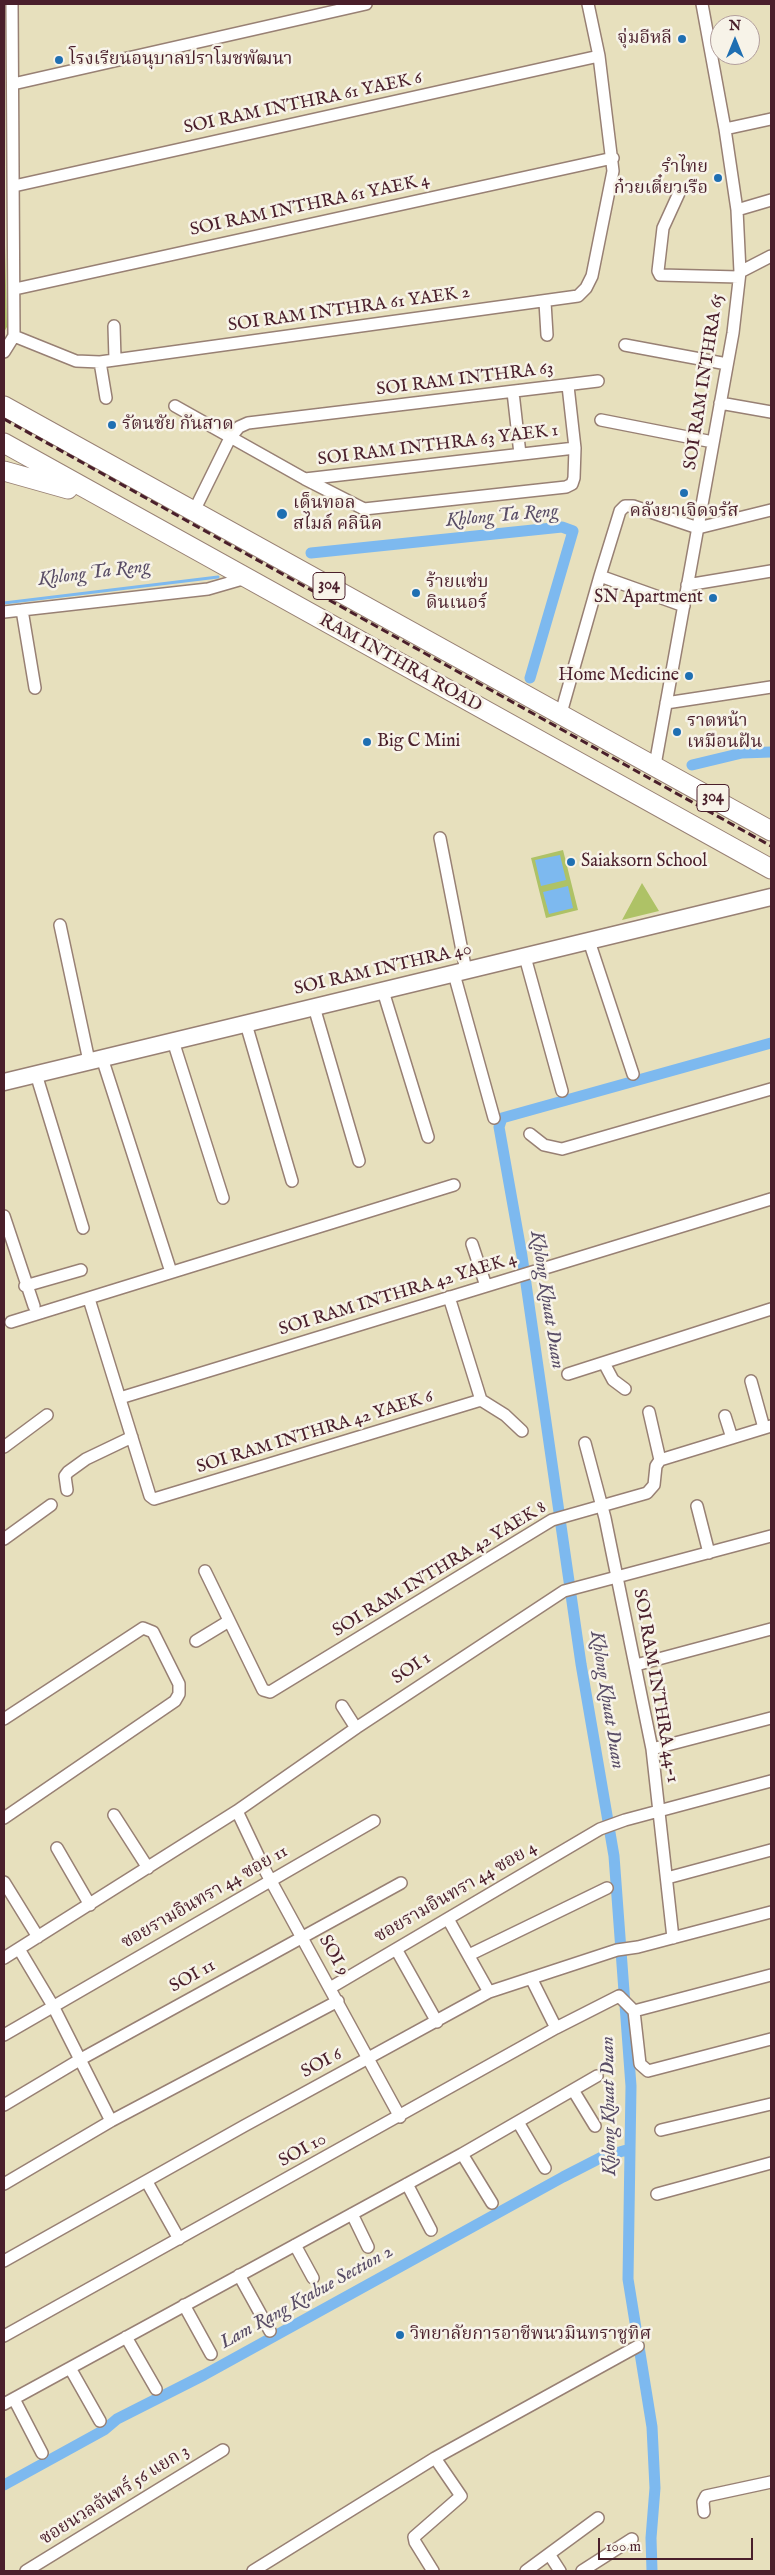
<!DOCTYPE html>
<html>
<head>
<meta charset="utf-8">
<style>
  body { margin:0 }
  #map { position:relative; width:775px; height:2575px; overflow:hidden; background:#e7e0bd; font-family:"IM FELL English",serif }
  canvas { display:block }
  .frame { position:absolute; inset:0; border:5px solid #4a1f2b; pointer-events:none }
  .north { position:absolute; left:710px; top:15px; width:50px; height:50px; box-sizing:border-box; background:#f7f3e8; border:1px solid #b29e9c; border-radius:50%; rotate:0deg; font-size:14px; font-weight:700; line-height:20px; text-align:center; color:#4a1f2b }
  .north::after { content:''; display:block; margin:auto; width:18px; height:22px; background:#1f6fb2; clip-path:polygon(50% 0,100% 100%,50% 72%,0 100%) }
  .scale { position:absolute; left:598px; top:2538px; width:155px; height:22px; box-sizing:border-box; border:2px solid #4a1f2b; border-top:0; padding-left:6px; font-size:15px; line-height:18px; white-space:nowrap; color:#4a1f2b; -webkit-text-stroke:4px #f7f3e8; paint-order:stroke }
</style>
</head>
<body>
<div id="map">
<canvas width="775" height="2575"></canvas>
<div class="frame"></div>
<div class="north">N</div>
<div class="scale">100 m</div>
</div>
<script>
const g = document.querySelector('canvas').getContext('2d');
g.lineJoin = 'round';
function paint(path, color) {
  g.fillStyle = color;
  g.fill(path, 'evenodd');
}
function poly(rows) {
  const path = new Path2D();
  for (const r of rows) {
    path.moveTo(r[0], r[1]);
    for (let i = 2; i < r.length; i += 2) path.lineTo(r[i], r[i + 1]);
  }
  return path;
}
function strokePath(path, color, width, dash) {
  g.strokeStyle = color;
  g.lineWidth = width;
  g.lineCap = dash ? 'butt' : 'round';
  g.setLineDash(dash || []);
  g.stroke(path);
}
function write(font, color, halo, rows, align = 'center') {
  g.font = font + ' "IM FELL English","Noto Serif Thai",serif';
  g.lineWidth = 5;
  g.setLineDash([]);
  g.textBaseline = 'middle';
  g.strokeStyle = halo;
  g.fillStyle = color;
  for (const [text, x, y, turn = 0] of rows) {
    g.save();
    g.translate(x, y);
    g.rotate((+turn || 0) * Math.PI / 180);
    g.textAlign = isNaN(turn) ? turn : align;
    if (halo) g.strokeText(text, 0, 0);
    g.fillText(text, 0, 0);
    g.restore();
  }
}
const green = poly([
  [4,204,7,327,4,332],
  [563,850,578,910,546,918,531,858],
  [642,883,659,911,622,920]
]);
const water = poly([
  [560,855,566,880,541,886,535,860],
  [568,886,573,908,549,914,543,892]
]);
const stream = poly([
  [4,603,218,577]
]);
const canal = poly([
  [311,553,562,527,573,531,530,678],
  [692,765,742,753,771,752],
  [4,2485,104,2430,117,2419,204,2375,563,2177,602,2157,630,2149],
  [652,2571,651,2538,655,2488,652,2427,628,2279,631,2086,614,1856,581,1664,522,1256,499,1127,502,1118,771,1043]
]);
const street = poly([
  [13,84,366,4],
  [725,129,771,119],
  [14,186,599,56],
  [679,193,663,228,658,271,660,275,739,277],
  [737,210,771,200],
  [740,272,771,256],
  [15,289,613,158],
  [545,302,547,335],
  [114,326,115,359],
  [14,336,76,361,100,362,578,296,586,288,592,276,613,171,599,56,588,4],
  [625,345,727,364],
  [4,352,14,336,12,4],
  [100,362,106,398],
  [513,392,520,454],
  [720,403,771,412],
  [175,406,305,479,575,448],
  [601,420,713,442],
  [305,479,364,509,566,487,572,484,574,478,575,448,568,386],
  [194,511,230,438,239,427,248,423,598,381],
  [600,576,684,606],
  [687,585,771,571],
  [22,610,35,688],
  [4,612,208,589,246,578],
  [666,703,771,687],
  [561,713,600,576,620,511,625,506,633,506,698,528,771,510],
  [655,765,733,333,740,272,737,210,725,129,702,4],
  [440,838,466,971],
  [60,925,89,1061],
  [589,941,633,1074],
  [525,957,562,1091],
  [454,974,494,1118],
  [383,991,428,1137],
  [314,1007,359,1161],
  [246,1024,292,1181],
  [173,1041,223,1198],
  [102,1058,171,1272],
  [36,1074,83,1228],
  [530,1134,544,1145,562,1149,771,1089],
  [4,1216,34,1306],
  [472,1244,486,1286],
  [25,1286,81,1270],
  [449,1297,481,1400,505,1415,522,1431],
  [89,1299,150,1496,154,1499,481,1400],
  [11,1322,454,1185],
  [604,1363,613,1380,625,1389],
  [568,1374,771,1309],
  [751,1381,764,1428],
  [120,1398,771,1199],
  [649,1412,660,1460],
  [725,1416,732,1438],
  [585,1443,605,1518,652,1749,673,1938],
  [4,1447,47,1415],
  [67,1490,65,1476,68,1472,86,1459,132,1437],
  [697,1506,709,1553],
  [4,1539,51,1505],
  [205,1571,263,1690,270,1692,552,1520,647,1493,654,1485,656,1466,660,1460,771,1426],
  [196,1641,229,1621],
  [636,1665,771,1629],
  [342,1706,356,1728],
  [4,1719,143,1628,153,1632,179,1684,179,1694,175,1701,4,1818],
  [652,1749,771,1718],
  [237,1811,266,1872,400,2117],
  [114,1815,148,1868],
  [57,1848,90,1905],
  [667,1878,771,1850],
  [4,1882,38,1937],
  [448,1919,489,1992],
  [19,1949,53,2006,111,2121],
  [396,1949,437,2022],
  [469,1955,607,1888],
  [4,1958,237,1811,356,1728,564,1591,771,1536],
  [531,1978,556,2028],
  [330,1988,600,1829,625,1820,771,1781],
  [634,2011,771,1975],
  [4,2035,374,1821],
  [573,2090,595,2126],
  [4,2105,81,2059,401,1883],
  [518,2122,545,2168],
  [661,2130,771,2104],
  [462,2154,492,2203],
  [147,2182,179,2239],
  [4,2184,111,2121,338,2001],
  [407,2184,431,2230],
  [657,2194,771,2163],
  [352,2214,368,2247],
  [295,2245,313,2278],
  [4,2261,244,2126,489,1992,617,1950,638,1947,771,1912],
  [239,2275,270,2331],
  [184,2305,211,2354],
  [4,2336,556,2028,619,1996,634,2011,640,2064,648,2071,771,2039],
  [126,2337,156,2389],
  [70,2368,100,2421],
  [14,2399,42,2453],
  [4,2404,462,2154,597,2076],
  [435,2458,638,2346],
  [704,2512,703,2502,706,2496,771,2482],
  [549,2554,560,2571],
  [26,2571,223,2450],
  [253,2571,435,2458,461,2496,414,2537,415,2542,433,2571],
  [526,2571,598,2518],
  [582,2571,632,2539]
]);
const secondary = poly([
  [4,1082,771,897]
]);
const primary = poly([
  [4,406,771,831],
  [4,443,771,869],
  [4,471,68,489]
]);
const rail = poly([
  [4,419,771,846]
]);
const markers = [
  [682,39,5,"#1f6fb2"],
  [59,60,5,"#1f6fb2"],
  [718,178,5,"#1f6fb2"],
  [112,425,5,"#1f6fb2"],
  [684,493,5,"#1f6fb2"],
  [282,514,6,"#1f6fb2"],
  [416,593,5,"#1f6fb2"],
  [713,598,5,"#1f6fb2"],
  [689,676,5,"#1f6fb2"],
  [677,732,5,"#1f6fb2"],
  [367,742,5,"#1f6fb2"],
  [571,862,5,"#1f6fb2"],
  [400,2335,5,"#1f6fb2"]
];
const shields = [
  [329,586,32],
  [713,798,32]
];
const shieldNames = [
  ["304",329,586],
  ["304",713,798]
];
const poiNames = [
  ["จุ่มอีหลี",672,39,"right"],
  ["โรงเรียนอนุบาลปราโมชพัฒนา",69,60],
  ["รำไทย",708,168,"right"],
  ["ก๋วยเตี๋ยวเรือ",708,189,"right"],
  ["รัตนชัย กันสาด",122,425],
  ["เด็นทอล",293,504],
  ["สไมล์ คลินิค",293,525],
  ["คลังยาเจิดจรัส",684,512,"center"],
  ["ร้ายแซ่บ",426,583],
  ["ดินเนอร์",426,604],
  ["SN Apartment",703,598,"right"],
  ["Home Medicine",679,676,"right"],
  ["ราดหน้า",687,722],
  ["เหมือนฝัน",687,743],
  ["Big C Mini",377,742],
  ["Saiaksorn School",581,862],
  ["วิทยาลัยการอาชีพนวมินทราชูทิศ",410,2335]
];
const streetNames = [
  ["SOI RAM INTHRA 61 YAEK 6",303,104,-12],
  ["SOI RAM INTHRA 61 YAEK 4",310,206,-12],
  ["SOI RAM INTHRA 61 YAEK 2",349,310,-8],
  ["SOI RAM INTHRA 63",465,380,-7],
  ["SOI RAM INTHRA 65",705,382,-81],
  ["SOI RAM INTHRA 63 YAEK 1",438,446,-7],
  ["RAM INTHRA ROAD",400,664,29],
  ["SOI RAM INTHRA 40",383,970,-13],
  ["SOI RAM INTHRA 42 YAEK 4",398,1295,-17],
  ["SOI RAM INTHRA 42 YAEK 6",315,1433,-17],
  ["SOI RAM INTHRA 42 YAEK 8",440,1570,-31],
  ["SOI 1",412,1669,-34],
  ["SOI RAM INTHRA 44-1",655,1686,80],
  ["ซอยรามอินทรา 44 ซอย 4",456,1893,-30],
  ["ซอยรามอินทรา 44 ซอย 11",205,1898,-30],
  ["SOI 9",333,1956,61],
  ["SOI 11",193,1977,-29],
  ["SOI 6",322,2064,-28],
  ["SOI 10",303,2151,-29],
  ["ซอยนวลจันทร์ 56 แยก 3",115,2496,-32]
];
const waterNames = [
  ["Khlong Ta Reng",502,517,-5],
  ["Khlong Ta Reng",94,574,-7],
  ["Khlong Khuat Duan",546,1300,81],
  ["Khlong Khuat Duan",606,1700,81],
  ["Khlong Khuat Duan",610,2106,-91],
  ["Lam Rang Krabue Section 2",307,2298,-29]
];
paint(green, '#aec266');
paint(water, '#7db9ef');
strokePath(stream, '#7db9ef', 3);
strokePath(canal, '#7db9ef', 11);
strokePath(street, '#988074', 14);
strokePath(secondary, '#988074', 19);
strokePath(primary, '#988074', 21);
strokePath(street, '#fff', 11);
strokePath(secondary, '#fff', 16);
strokePath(primary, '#fff', 19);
strokePath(rail, '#4a1f2b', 3, [8, 4]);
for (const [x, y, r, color] of markers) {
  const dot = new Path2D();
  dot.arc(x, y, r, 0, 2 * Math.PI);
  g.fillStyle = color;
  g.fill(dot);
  strokePath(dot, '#f7f3e8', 2);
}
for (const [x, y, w] of shields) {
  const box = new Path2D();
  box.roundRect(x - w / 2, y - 13.5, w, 27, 4);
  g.fillStyle = '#f7f3e8';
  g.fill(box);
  strokePath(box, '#4a1f2b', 1);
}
write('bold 16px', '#4a1f2b', null, shieldNames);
write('18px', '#4a1f2b', '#f7f3e8', poiNames, 'left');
write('18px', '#4a1f2b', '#f7f3e8', streetNames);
write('italic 19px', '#594d66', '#f7f3e8', waterNames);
</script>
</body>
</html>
